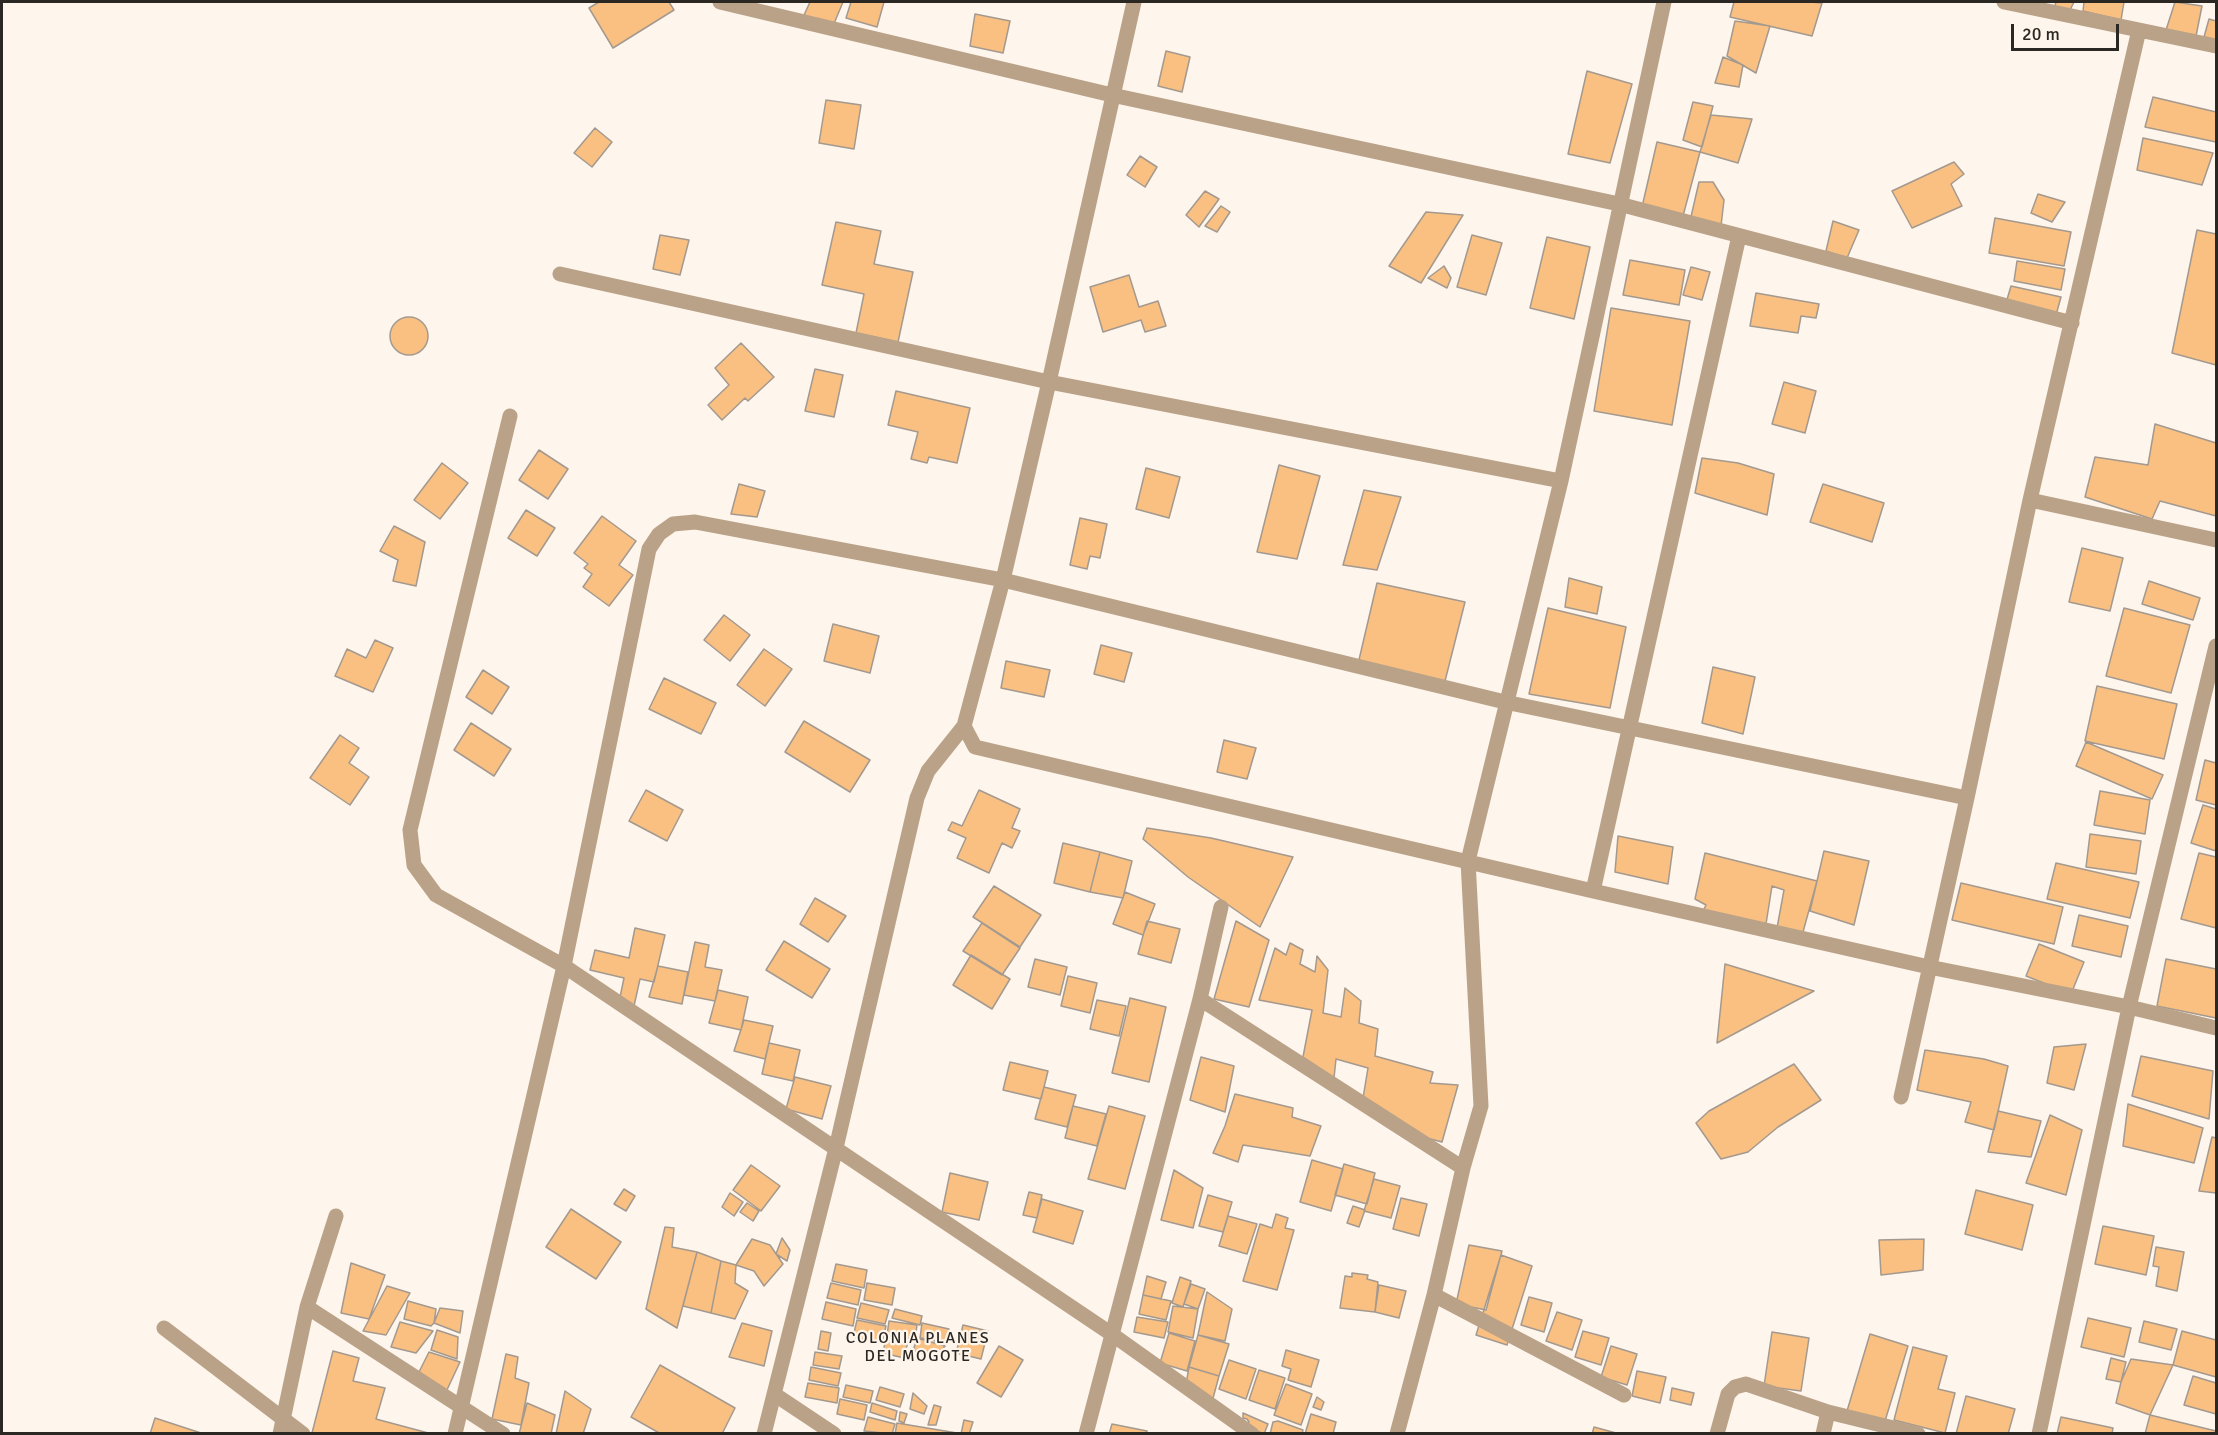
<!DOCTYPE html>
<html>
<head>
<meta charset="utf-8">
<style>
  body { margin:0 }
  #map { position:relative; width:2218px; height:1435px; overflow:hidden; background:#fef5ec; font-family:Signika,sans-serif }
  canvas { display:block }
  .frame { position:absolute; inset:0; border:3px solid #2b2722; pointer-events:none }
  .scale { position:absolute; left:2011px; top:24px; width:108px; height:27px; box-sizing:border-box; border:3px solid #2b2722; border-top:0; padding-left:8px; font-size:18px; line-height:21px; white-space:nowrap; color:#2b2722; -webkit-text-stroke:4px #fef5ec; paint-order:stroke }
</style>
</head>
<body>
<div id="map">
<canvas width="2218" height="1435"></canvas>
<div class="frame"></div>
<div class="scale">20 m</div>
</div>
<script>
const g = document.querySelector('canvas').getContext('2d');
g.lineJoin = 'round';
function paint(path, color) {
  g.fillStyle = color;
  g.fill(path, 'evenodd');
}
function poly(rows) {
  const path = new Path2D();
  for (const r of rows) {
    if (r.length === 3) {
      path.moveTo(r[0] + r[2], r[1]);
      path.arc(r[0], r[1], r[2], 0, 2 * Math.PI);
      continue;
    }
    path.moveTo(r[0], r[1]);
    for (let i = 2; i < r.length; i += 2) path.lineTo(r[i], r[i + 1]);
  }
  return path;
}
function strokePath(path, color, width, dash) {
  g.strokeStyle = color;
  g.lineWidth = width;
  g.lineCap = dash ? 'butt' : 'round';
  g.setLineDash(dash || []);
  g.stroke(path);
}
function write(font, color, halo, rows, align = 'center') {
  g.font = font + ' Signika,sans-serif';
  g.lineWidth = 4.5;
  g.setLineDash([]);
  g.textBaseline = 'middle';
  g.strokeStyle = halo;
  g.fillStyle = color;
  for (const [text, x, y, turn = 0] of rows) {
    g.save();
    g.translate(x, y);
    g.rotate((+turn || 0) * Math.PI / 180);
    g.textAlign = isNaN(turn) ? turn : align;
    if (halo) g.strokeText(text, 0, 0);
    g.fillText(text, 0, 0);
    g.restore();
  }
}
const building = poly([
  [599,2,669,2,674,10,613,48,589,8,599,2],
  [810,2,843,2,833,26,804,15,810,2],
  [851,2,884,2,877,27,846,18,851,2],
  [1734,2,1810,2,1822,3,1812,36,1730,17,1734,2],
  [2056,2,2074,2,2068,14,2054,9,2056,2],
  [2084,2,2124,2,2121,20,2083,11,2084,2],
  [2175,2,2202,6,2195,41,2166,30,2175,2],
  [975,14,1010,21,1003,53,970,46,975,14],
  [2209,19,2216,21,2216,41,2204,37,2209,19],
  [1735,21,1770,26,1756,73,1727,56,1735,21],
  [1166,51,1190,57,1182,92,1158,86,1166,51],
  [1723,57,1743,65,1739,87,1715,83,1723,57],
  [1587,71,1632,84,1610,163,1568,154,1587,71],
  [2153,97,2216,112,2216,142,2145,127,2153,97],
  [826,100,861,105,854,149,819,143,826,100],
  [1693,102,1713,106,1702,147,1683,140,1693,102],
  [1711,115,1752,119,1738,163,1700,152,1711,115],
  [595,128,612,142,592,167,574,153,595,128],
  [2143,138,2213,153,2202,185,2137,170,2143,138],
  [1657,142,1700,152,1683,216,1642,207,1657,142],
  [1140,156,1157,167,1145,187,1127,175,1140,156],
  [1954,162,1964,174,1951,184,1962,206,1912,228,1892,191,1954,162],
  [1699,182,1713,182,1724,200,1721,226,1690,221,1699,182],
  [1205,191,1219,199,1199,227,1186,215,1205,191],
  [2038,194,2065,202,2052,222,2031,213,2038,194],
  [1221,206,1230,212,1217,232,1205,226,1221,206],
  [1426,212,1463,215,1421,283,1389,266,1426,212],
  [1995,218,2071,232,2064,266,1989,253,1995,218],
  [1833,221,1859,230,1847,258,1826,251,1833,221],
  [836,222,881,231,874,264,913,272,898,342,856,333,864,294,822,285,836,222],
  [2197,230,2216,234,2216,365,2172,353,2197,230],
  [660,235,689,240,680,275,653,269,660,235],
  [1472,235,1502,243,1486,295,1457,287,1472,235],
  [1547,237,1590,247,1574,319,1530,308,1547,237],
  [1630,260,1685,270,1679,305,1623,295,1630,260],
  [2017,261,2065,269,2061,290,2014,281,2017,261],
  [1444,266,1451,278,1447,288,1428,278,1444,266],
  [1691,267,1710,272,1702,300,1683,295,1691,267],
  [1129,275,1139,307,1158,301,1166,326,1145,332,1141,320,1103,332,1090,287,1129,275],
  [2011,286,2061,297,2056,315,2006,303,2011,286],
  [1756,293,1819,304,1816,318,1801,316,1798,333,1750,326,1756,293],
  [1611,308,1690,321,1672,425,1594,411,1611,308],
  [409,336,19],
  [741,343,774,377,748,401,745,398,722,420,708,405,729,385,715,368,741,343],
  [815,369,843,375,834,417,805,411,815,369],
  [1784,382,1816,391,1805,433,1772,424,1784,382],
  [896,391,970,408,957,463,929,457,927,463,911,459,918,432,888,425,896,391],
  [2155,424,2216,443,2216,516,2160,501,2152,519,2085,497,2095,457,2148,465,2155,424],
  [539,450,568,469,548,499,519,480,539,450],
  [1702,458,1738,463,1774,474,1767,515,1695,493,1702,458],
  [442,463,468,483,440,519,414,500,442,463],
  [1279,465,1320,476,1297,559,1257,552,1279,465],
  [1146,468,1180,477,1169,518,1136,509,1146,468],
  [739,484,765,491,757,517,731,514,739,484],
  [1823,484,1884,503,1872,542,1810,522,1823,484],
  [1364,490,1401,497,1377,570,1343,565,1364,490],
  [526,510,555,528,537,556,508,538,526,510],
  [602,516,636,541,619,565,633,575,609,606,583,587,592,574,584,568,588,564,574,553,602,516],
  [1080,518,1107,524,1100,558,1090,556,1087,569,1070,565,1080,518],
  [394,526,425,542,416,586,393,581,398,560,380,551,394,526],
  [2082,548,2123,558,2110,611,2069,602,2082,548],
  [1569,578,1602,587,1597,614,1565,607,1569,578],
  [2149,581,2200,598,2193,620,2142,604,2149,581],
  [1377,583,1465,602,1444,685,1358,664,1377,583],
  [1548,608,1626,627,1610,708,1529,694,1548,608],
  [2124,608,2190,625,2171,693,2106,676,2124,608],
  [724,615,750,635,730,661,704,640,724,615],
  [833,624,879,636,870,673,824,661,833,624],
  [375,640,393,648,373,692,335,676,347,649,366,658,375,640],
  [1101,645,1132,653,1124,682,1094,674,1101,645],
  [764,649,792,669,765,706,737,685,764,649],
  [1006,661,1050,670,1044,697,1001,688,1006,661],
  [1713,667,1755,677,1743,734,1702,723,1713,667],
  [483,670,509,687,492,714,466,697,483,670],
  [664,678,716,703,701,734,649,709,664,678],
  [2097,686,2177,704,2164,759,2085,741,2097,686],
  [804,721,870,760,850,792,785,752,804,721],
  [471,723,511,749,494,776,454,750,471,723],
  [340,735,359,748,349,763,369,777,350,805,310,778,340,735],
  [1224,740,1256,748,1247,779,1217,772,1224,740],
  [2086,742,2163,775,2152,799,2076,766,2086,742],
  [2205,760,2216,763,2216,805,2196,800,2205,760],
  [646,790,683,810,667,841,629,821,646,790],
  [979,790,1020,809,1012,828,1020,831,1012,848,1002,843,989,873,957,858,966,838,948,830,952,822,962,826,979,790],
  [2100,791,2150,800,2145,834,2094,825,2100,791],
  [2203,805,2216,809,2216,851,2191,843,2203,805],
  [1147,828,1211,838,1293,857,1260,927,1188,877,1143,839,1147,828],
  [2090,834,2141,841,2136,874,2086,867,2090,834],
  [1618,836,1673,847,1668,884,1615,872,1618,836],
  [1063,843,1100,852,1090,892,1054,883,1063,843],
  [1824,851,1869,861,1854,925,1810,911,1824,851],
  [1100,852,1132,861,1123,898,1090,892,1100,852],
  [1705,853,1817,881,1803,932,1777,928,1784,890,1772,886,1766,924,1702,913,1706,905,1695,899,1705,853],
  [2199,853,2216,857,2216,928,2181,919,2199,853],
  [2056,863,2139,882,2130,918,2047,899,2056,863],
  [1961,883,2063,907,2054,944,1952,920,1961,883],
  [994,886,1041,915,1020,947,973,917,994,886],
  [1125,892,1155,904,1143,935,1113,924,1125,892],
  [815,898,846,916,828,942,800,924,815,898],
  [2079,915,2128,926,2121,957,2072,946,2079,915],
  [1147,921,1180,929,1171,963,1138,954,1147,921],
  [1236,921,1269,940,1249,1007,1214,999,1236,921],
  [982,923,1020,948,1002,975,963,951,982,923],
  [635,928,665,935,654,982,640,979,634,1006,619,1002,624,978,590,970,595,950,629,958,635,928],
  [784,941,830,969,812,998,766,970,784,941],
  [695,942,709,945,705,967,722,970,715,1001,684,995,695,942],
  [1290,943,1303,950,1300,964,1315,972,1317,956,1328,970,1323,1013,1341,1017,1345,988,1361,1001,1359,1023,1378,1029,1375,1056,1433,1072,1430,1083,1458,1085,1442,1142,1423,1137,1363,1098,1368,1068,1336,1059,1334,1078,1303,1057,1312,1010,1259,1000,1275,948,1286,955,1290,943],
  [2039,944,2084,962,2071,994,2026,976,2039,944],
  [971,955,1010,979,992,1009,953,985,971,955],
  [1035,959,1067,967,1060,995,1028,987,1035,959],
  [2166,959,2216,969,2216,1018,2157,1006,2166,959],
  [1725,964,1814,991,1717,1043,1725,964],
  [658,966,688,972,682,1004,649,997,658,966],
  [1068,976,1097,983,1090,1013,1061,1006,1068,976],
  [718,990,748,997,741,1030,709,1023,718,990],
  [1130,998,1166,1007,1149,1082,1112,1073,1130,998],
  [1097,1000,1126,1006,1119,1036,1090,1029,1097,1000],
  [744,1020,773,1026,765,1059,734,1051,744,1020],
  [769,1043,800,1050,793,1081,762,1074,769,1043],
  [2086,1044,2074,1090,2047,1083,2054,1047,2086,1044],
  [1925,1050,1984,1059,2008,1066,1994,1130,1965,1122,1971,1102,1917,1090,1925,1050],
  [2141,1056,2213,1071,2209,1119,2132,1096,2141,1056],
  [1201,1057,1234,1066,1225,1112,1190,1100,1201,1057],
  [1010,1062,1048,1071,1041,1099,1003,1090,1010,1062],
  [1794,1064,1821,1100,1778,1127,1748,1152,1721,1159,1696,1123,1709,1111,1794,1064],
  [795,1077,831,1086,822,1119,786,1109,795,1077],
  [1044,1087,1076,1095,1067,1127,1035,1119,1044,1087],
  [1235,1094,1293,1108,1292,1117,1321,1126,1310,1156,1243,1145,1238,1162,1213,1153,1225,1126,1235,1094],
  [2128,1104,2203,1128,2194,1163,2123,1146,2128,1104],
  [1073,1106,1106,1114,1097,1146,1065,1138,1073,1106],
  [1109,1106,1145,1116,1125,1189,1088,1179,1109,1106],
  [1998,1111,2041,1121,2031,1157,1988,1152,1998,1111],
  [2050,1115,2082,1130,2066,1195,2026,1183,2050,1115],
  [2212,1137,2216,1138,2216,1193,2199,1191,2212,1137],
  [1312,1160,1343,1169,1331,1211,1300,1202,1312,1160],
  [1344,1164,1375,1173,1367,1204,1335,1195,1344,1164],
  [751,1165,780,1186,761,1211,733,1190,751,1165],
  [1174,1170,1203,1188,1193,1228,1161,1220,1174,1170],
  [950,1173,988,1182,979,1220,942,1212,950,1173],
  [1374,1179,1400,1186,1391,1218,1364,1211,1374,1179],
  [624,1189,635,1196,626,1211,614,1204,624,1189],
  [1976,1190,2033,1205,2022,1250,1965,1234,1976,1190],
  [1029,1192,1042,1195,1037,1218,1023,1215,1029,1192],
  [730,1193,743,1202,734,1216,722,1207,730,1193],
  [1208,1195,1232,1202,1223,1232,1199,1226,1208,1195],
  [1401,1198,1427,1204,1419,1236,1393,1229,1401,1198],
  [1042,1199,1083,1211,1073,1244,1033,1232,1042,1199],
  [747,1203,759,1211,753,1221,740,1212,747,1203],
  [1353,1206,1365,1210,1359,1227,1347,1223,1353,1206],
  [571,1209,621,1242,596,1279,546,1247,571,1209],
  [1276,1214,1288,1218,1285,1228,1294,1230,1277,1290,1243,1281,1260,1224,1272,1228,1276,1214],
  [1228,1216,1257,1224,1247,1254,1219,1246,1228,1216],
  [2103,1226,2154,1236,2146,1275,2095,1264,2103,1226],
  [665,1227,674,1228,672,1247,697,1252,677,1328,646,1309,665,1227],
  [782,1238,790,1250,787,1261,776,1254,782,1238],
  [752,1239,770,1245,783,1264,764,1286,754,1271,736,1265,752,1239],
  [1924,1239,1923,1270,1881,1275,1879,1240,1924,1239],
  [1469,1245,1502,1251,1486,1310,1456,1304,1469,1245],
  [2156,1247,2184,1252,2177,1291,2156,1286,2159,1267,2153,1266,2156,1247],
  [697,1252,721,1261,711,1313,683,1306,697,1252],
  [1501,1255,1532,1266,1507,1345,1476,1335,1501,1255],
  [721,1261,736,1265,735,1283,748,1291,735,1319,711,1313,721,1261],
  [351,1263,385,1275,369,1319,341,1313,351,1263],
  [836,1264,867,1270,864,1288,832,1281,836,1264],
  [1352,1273,1368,1275,1367,1279,1378,1282,1375,1312,1340,1308,1345,1276,1352,1277,1352,1273],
  [1147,1276,1166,1282,1161,1299,1143,1295,1147,1276],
  [1180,1277,1191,1281,1183,1307,1172,1303,1180,1277],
  [831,1283,861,1290,858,1305,827,1298,831,1283],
  [867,1283,895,1288,892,1305,864,1300,867,1283],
  [1191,1284,1205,1289,1198,1309,1184,1304,1191,1284],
  [1379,1285,1406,1291,1399,1318,1375,1312,1379,1285],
  [387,1286,410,1293,386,1335,363,1331,387,1286],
  [1207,1292,1232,1309,1225,1341,1198,1335,1207,1292],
  [1143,1295,1171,1301,1166,1320,1139,1314,1143,1295],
  [1529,1297,1552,1303,1544,1332,1521,1325,1529,1297],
  [408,1301,436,1309,434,1323,431,1326,404,1319,408,1301],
  [826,1302,856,1309,853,1326,822,1319,826,1302],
  [861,1303,889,1310,885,1324,857,1318,861,1303],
  [1173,1306,1198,1309,1193,1338,1168,1332,1173,1306],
  [440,1308,463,1311,460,1333,434,1323,440,1308],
  [895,1309,922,1316,920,1325,892,1318,895,1309],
  [1557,1312,1582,1320,1572,1350,1546,1341,1557,1312],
  [1137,1317,1168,1322,1164,1338,1134,1332,1137,1317],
  [2088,1318,2131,1328,2124,1357,2081,1347,2088,1318],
  [857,1320,886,1326,882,1343,853,1337,857,1320],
  [889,1321,917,1325,915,1339,887,1335,889,1321],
  [2144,1321,2177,1329,2171,1350,2139,1342,2144,1321],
  [400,1322,433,1331,416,1353,391,1347,400,1322],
  [742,1323,772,1331,764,1366,729,1357,742,1323],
  [922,1323,949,1329,946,1343,920,1338,922,1323],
  [963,1325,988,1331,981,1359,956,1353,963,1325],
  [437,1330,458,1337,457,1359,431,1350,437,1330],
  [821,1331,831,1333,828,1351,818,1349,821,1331],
  [1583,1331,1609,1338,1601,1365,1575,1357,1583,1331],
  [2182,1331,2216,1340,2216,1377,2173,1365,2182,1331],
  [1772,1332,1809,1338,1801,1391,1764,1386,1772,1332],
  [1169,1333,1195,1341,1187,1371,1160,1363,1169,1333],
  [1870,1334,1908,1346,1885,1421,1847,1411,1870,1334],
  [1198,1335,1229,1344,1219,1376,1189,1367,1198,1335],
  [886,1337,908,1341,904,1358,883,1353,886,1337],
  [917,1338,945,1346,938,1358,913,1351,917,1338],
  [999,1346,1023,1360,1001,1397,977,1383,999,1346],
  [1611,1346,1637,1354,1627,1385,1601,1377,1611,1346],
  [1913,1347,1947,1356,1938,1389,1955,1393,1945,1433,1894,1420,1913,1347],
  [1286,1350,1319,1360,1311,1387,1288,1380,1291,1369,1282,1366,1286,1350],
  [333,1351,359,1358,353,1381,385,1388,376,1419,432,1434,312,1433,333,1351],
  [429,1352,460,1362,446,1392,418,1374,429,1352],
  [815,1352,842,1356,839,1369,813,1365,815,1352],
  [506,1354,518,1357,515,1378,529,1383,521,1425,492,1419,506,1354],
  [2111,1358,2126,1362,2121,1382,2106,1379,2111,1358],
  [2131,1359,2173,1365,2150,1415,2116,1403,2121,1382,2131,1359],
  [1229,1360,1256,1369,1246,1399,1219,1389,1229,1360],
  [660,1365,735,1408,722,1434,661,1434,631,1417,660,1365],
  [811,1367,841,1373,838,1386,809,1380,811,1367],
  [1189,1367,1219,1376,1212,1402,1186,1384,1189,1367],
  [1259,1370,1285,1378,1275,1409,1249,1400,1259,1370],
  [1637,1371,1666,1377,1660,1403,1632,1396,1637,1371],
  [2193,1376,2216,1383,2216,1414,2184,1405,2193,1376],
  [808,1383,839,1388,837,1403,805,1397,808,1383],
  [1286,1384,1312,1394,1301,1425,1274,1415,1286,1384],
  [846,1385,873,1391,870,1403,843,1397,846,1385],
  [880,1387,904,1394,900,1407,876,1400,880,1387],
  [1672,1388,1694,1393,1691,1405,1670,1400,1672,1388],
  [565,1391,591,1409,583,1434,556,1434,565,1391],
  [913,1393,927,1406,924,1414,910,1409,913,1393],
  [1966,1396,2015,1409,2008,1434,1956,1434,1966,1396],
  [1317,1397,1324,1402,1321,1410,1313,1407,1317,1397],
  [840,1399,867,1405,864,1420,837,1414,840,1399],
  [527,1403,555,1415,551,1434,519,1434,527,1403],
  [872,1403,897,1411,895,1420,870,1412,872,1403],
  [934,1405,941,1407,936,1425,928,1425,934,1405],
  [900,1412,907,1414,904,1423,899,1421,900,1412],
  [1243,1413,1268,1424,1264,1434,1243,1425,1249,1422,1247,1419,1243,1418,1243,1413],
  [1311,1414,1336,1422,1333,1434,1305,1434,1311,1414],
  [2150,1415,2216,1431,2216,1434,2145,1434,2150,1415],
  [868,1417,895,1424,892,1434,864,1431,868,1417],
  [2061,1417,2113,1428,2112,1434,2057,1434,2061,1417],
  [155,1418,204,1434,150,1434,155,1418],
  [964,1420,973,1422,969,1434,961,1434,964,1420],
  [1278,1421,1303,1430,1302,1434,1270,1434,1273,1422,1278,1421],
  [897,1423,957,1433,895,1434,897,1423],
  [1112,1424,1147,1431,1146,1434,1109,1434,1112,1424],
  [1594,1427,1616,1433,1592,1434,1594,1427]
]);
const minor = poly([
  [720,2,1112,95,1619,204,2072,323],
  [1134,2,1049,382,1003,580,964,726,975,747,1593,891,1929,967,2129,1007,2216,1028],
  [2004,2,2216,46],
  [560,274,1049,382,1561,481],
  [510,416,410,830,414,865,436,895,564,966,1113,1335,1252,1434],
  [2030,500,2216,540],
  [1967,798,2030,500,2139,30],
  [1593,891,1739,236],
  [1200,999,1463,1168],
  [1434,1295,1624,1395],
  [307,1307,503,1434],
  [164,1328,303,1434],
  [774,1394,834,1434],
  [280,1434,307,1307,336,1216],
  [455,1434,564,966,649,549,659,534,673,524,695,522,1003,580,1505,702,1967,798,1901,1097],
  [764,1434,836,1148,917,798,928,771,964,726],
  [1086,1434,1200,999,1221,907],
  [1397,1434,1434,1295,1463,1168,1481,1106,1468,861,1561,481,1664,2],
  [1717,1434,1728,1394,1735,1387,1746,1384,1828,1412,1918,1434],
  [1823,1434,1828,1412],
  [2039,1434,2129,1007,2216,646]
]);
const neighbourhoodNames = [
  ["COLONIA PLANES",918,1339],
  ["DEL MOGOTE",918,1357]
];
paint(building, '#f9c082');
strokePath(building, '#a4998e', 1.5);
strokePath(minor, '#baa288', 15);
g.letterSpacing = '1.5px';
write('16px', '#2b2722', '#fef5ec', neighbourhoodNames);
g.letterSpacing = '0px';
</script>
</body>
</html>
